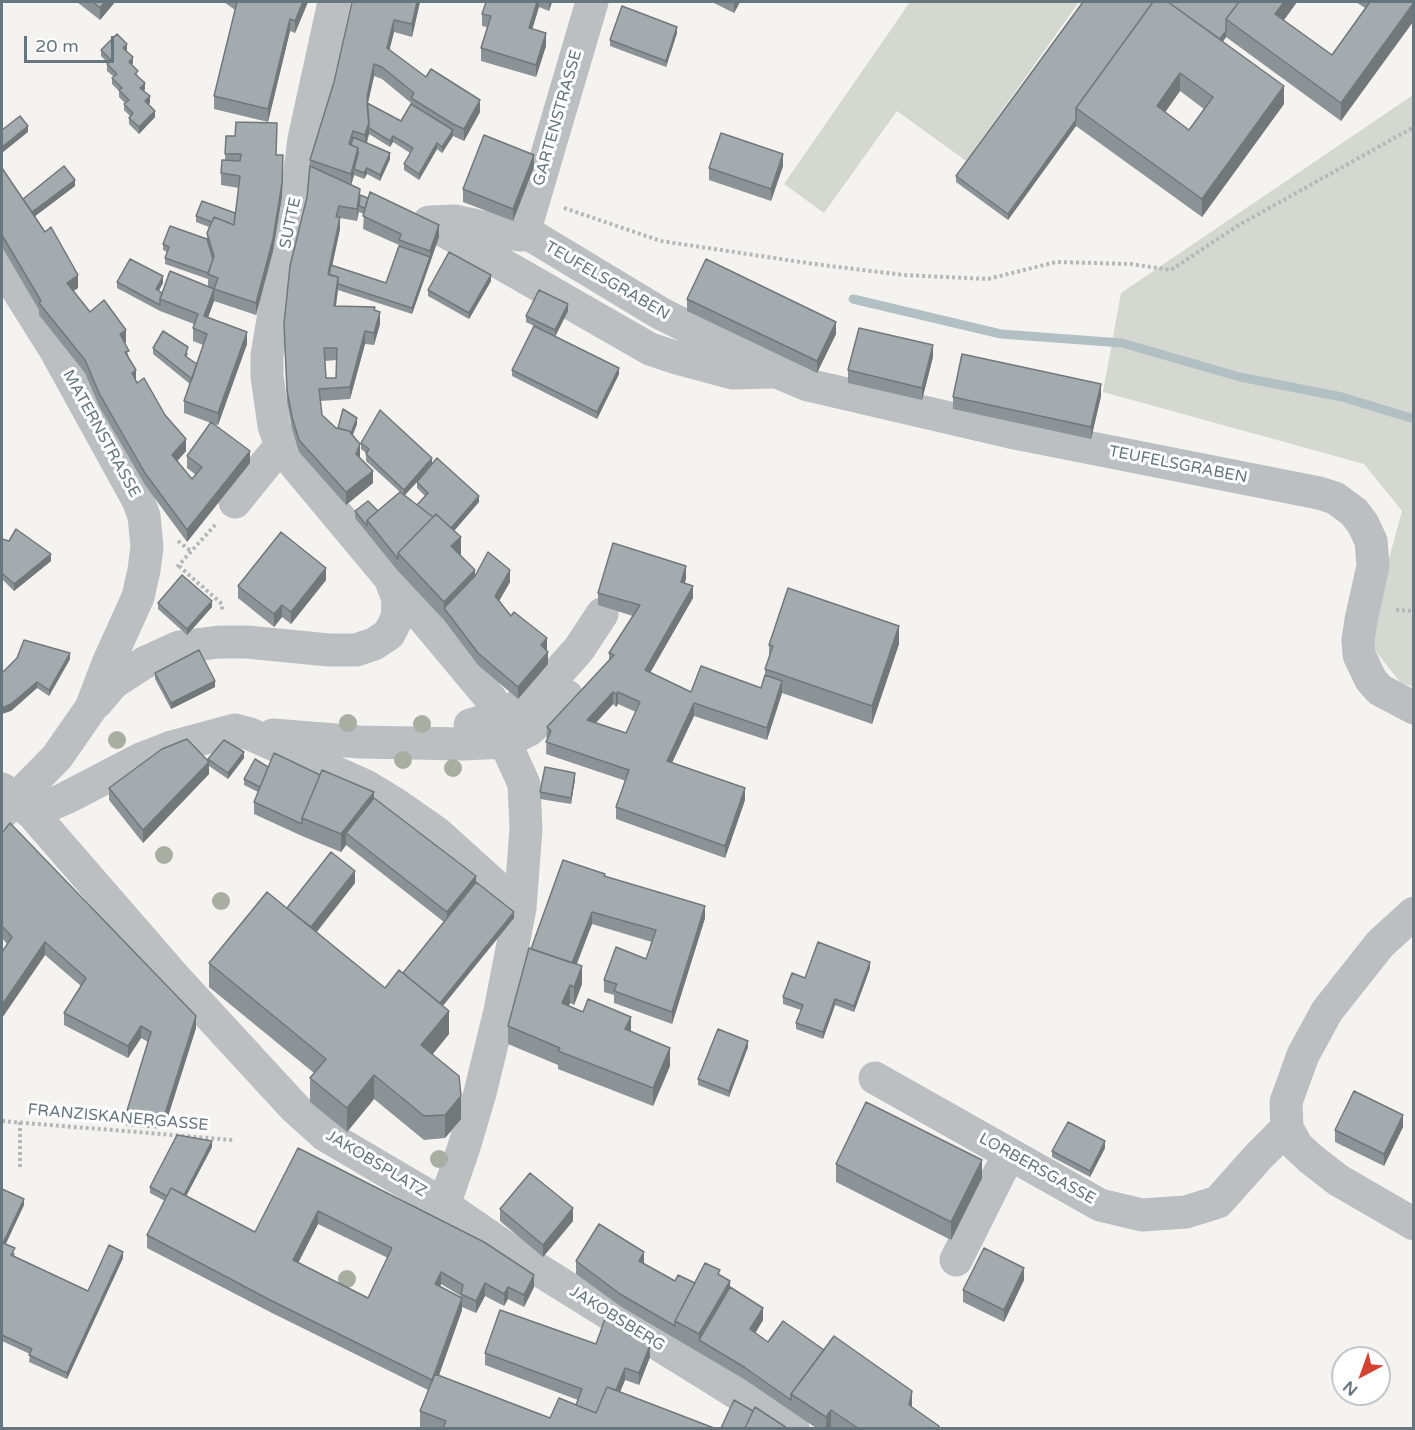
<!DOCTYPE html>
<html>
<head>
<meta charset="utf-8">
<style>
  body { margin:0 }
  #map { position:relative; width:1415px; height:1430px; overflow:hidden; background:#f4f3f0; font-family:"Varela Round",sans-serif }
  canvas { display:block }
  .frame { position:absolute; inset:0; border:3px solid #65767f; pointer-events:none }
  .north { position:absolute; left:1331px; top:1346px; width:60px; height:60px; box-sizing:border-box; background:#fff; border:2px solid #c1c8cc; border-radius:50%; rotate:221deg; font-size:16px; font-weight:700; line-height:24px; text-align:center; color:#65767f }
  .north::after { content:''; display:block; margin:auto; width:21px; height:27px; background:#d34331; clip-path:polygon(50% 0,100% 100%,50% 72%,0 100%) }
  .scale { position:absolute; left:24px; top:36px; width:90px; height:27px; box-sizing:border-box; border:3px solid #65767f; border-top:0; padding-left:8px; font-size:18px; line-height:21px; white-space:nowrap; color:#65767f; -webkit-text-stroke:4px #fff; paint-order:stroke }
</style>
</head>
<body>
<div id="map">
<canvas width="1415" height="1430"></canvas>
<div class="frame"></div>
<div class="north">N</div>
<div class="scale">20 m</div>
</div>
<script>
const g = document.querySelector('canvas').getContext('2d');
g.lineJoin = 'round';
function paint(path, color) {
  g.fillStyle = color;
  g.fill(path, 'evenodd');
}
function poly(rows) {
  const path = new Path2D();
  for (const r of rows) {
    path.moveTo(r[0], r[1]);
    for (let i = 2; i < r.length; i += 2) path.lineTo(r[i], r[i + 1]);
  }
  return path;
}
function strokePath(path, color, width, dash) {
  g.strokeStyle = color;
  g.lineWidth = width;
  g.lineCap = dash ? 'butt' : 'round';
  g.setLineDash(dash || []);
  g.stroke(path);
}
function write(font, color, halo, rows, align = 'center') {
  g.font = font + ' "Varela Round",sans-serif';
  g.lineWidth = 6;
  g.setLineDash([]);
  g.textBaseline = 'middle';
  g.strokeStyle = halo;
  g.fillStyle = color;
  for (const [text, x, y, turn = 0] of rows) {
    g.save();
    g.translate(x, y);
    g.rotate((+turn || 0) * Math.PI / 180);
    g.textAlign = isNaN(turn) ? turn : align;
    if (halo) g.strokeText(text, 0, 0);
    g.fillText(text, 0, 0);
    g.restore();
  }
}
const green = poly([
  [910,2,1079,2,966,161,897,111,824,213,784,184],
  [1413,95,1413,687,1400,682,1367,640,1402,511,1364,464,1103,392,1121,293]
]);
const stream = poly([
  [853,299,1001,334,1122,343,1240,377,1342,397,1414,419]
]);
const path = poly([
  [564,208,661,241,814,264,904,275,988,279,1056,262,1131,264,1171,270,1239,225,1414,127],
  [178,541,192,552],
  [179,566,222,604,222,611],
  [177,567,216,524],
  [1396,610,1414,611],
  [2,1121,233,1140],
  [20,1122,20,1168]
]);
const minor = poly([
  [334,2,304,139,296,203,281,270,267,356,267,376,274,426,281,445,288,456,491,699],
  [429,222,454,221,520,235,529,234,660,313,777,372,808,385,1010,432,1319,493,1335,498,1354,512,1363,524,1371,541,1373,566,1361,620,1358,640,1359,655,1371,680,1380,690,1414,708],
  [439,228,650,349,677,358,733,373,772,372],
  [529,234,526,226,592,2],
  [2,265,56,351,138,500,144,516,147,547,144,570,138,597,109,661,91,708,57,757,2,813],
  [235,502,281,445],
  [97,702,113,683,144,663,179,647,219,642,247,642,329,650,356,650,374,644,389,634,397,618,398,599,390,578],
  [470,725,497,717,529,700,555,676,579,649,602,614],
  [273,735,360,742,463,744,505,742,529,730,567,696],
  [2,789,32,813,177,980,295,1108,325,1135,444,1205,534,1267,793,1428],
  [32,813,66,798,141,759,172,747,235,730,250,734,366,786,394,803,437,833,520,908],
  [1414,913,1380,944,1327,1011,1303,1055,1286,1102,1287,1128,1297,1146,1311,1159,1338,1180,1414,1224],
  [875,1078,1100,1205,1142,1215,1186,1212,1218,1202,1258,1157,1287,1128],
  [444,1205,464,1147,480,1093,500,1011,520,908,526,829,524,784,505,742],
  [956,1260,1009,1154]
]);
const trees = [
  [348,723],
  [422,724],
  [117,740],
  [403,760],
  [453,768],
  [164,855],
  [221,901],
  [439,1159],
  [347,1279]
];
const wall = poly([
  [77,2,115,2,100,20],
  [224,2,308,2,295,33,290,31,268,122,214,109,214,96,235,10],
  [352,2,420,2,412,37,394,32,389,50,426,77,480,112,464,141,453,136,442,153,437,149,419,180,404,170,404,164,410,153,393,142,390,147,369,134,367,143,390,159,380,181,367,174,364,179,354,175,351,185,360,195,439,237,412,314,338,290,336,306,375,311,380,324,374,345,365,344,350,399,320,401,322,415,336,428,357,424,353,435,359,457,373,483,346,505,299,452,292,429,287,402,284,324,307,197,310,160,334,82],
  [374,76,382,79,411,103,401,121,368,103],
  [359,212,364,214,363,229,399,245,386,283,332,265,340,229,340,218,357,221],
  [337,360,336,378,326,378,325,361],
  [486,2,552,2,549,11,539,7,532,29,546,46,536,77,481,61,481,48,487,27,482,26,482,14],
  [712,2,740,2,734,13],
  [1083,2,1297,2,1284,20,1332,55,1365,8,1356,2,1413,2,1341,121,1226,37,1223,42,1284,104,1202,217,1076,126,1008,220,956,182,956,176],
  [1180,91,1204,109,1189,130,1165,112],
  [677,33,666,67,610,46,610,40],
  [101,50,127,50,126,51,133,63,132,65,145,89,144,91,150,103,148,104,155,117,139,134,129,124,129,118,130,116,124,110,124,104,125,103,119,97,119,91,112,84,112,78,114,77,107,71,107,64,108,63,101,56],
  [226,136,276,155,283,167,282,196,273,251,256,315,214,301,208,318,247,344,218,425,213,424,250,463,187,542,145,485,99,406,85,373,39,315,39,310,2,247,2,168,23,199,75,186,35,216,78,288,73,291,90,312,126,342,125,343,129,358,136,380,165,415,186,451,177,461,192,479,196,475,187,468,187,456,211,423,184,413,184,401,190,384,153,354,153,348,188,353,187,357,197,364,203,345,193,341,193,328,194,324,160,311,117,288,117,282,163,283,159,291,162,293,208,286,208,279,165,264,165,258,167,252,163,250,163,244,207,239,207,233,209,227,196,222,196,216,235,213,239,188,221,185,221,173,225,160],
  [783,166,771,201,709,180,709,168],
  [534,167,513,221,463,202,463,189],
  [491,281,469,319,428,296,428,290],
  [687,299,836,334,817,373,687,311],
  [568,311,555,336,619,374,597,419,512,376,512,370,534,326,526,322,526,316],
  [933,357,922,400,848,383,848,370],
  [1101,396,1091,439,953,409,953,397],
  [361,443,432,463,479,502,454,531,461,555,460,555,475,576,510,582,499,601,511,616,547,650,548,664,518,699,478,665,444,620,398,571,355,518,355,511,378,511,400,492,366,461,366,453,361,449],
  [418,481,417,482,417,488,425,496,417,505,405,495],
  [2,539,51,561,14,591,2,579],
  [686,578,685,583,693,598,650,672,691,692,761,688,765,675,765,669,769,659,769,645,899,644,872,724,782,693,767,740,694,716,672,763,745,800,725,858,616,819,616,807,626,781,546,754,547,727,609,660,609,653,633,616,598,605,598,593],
  [613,704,616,707,618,704,636,712,626,733,596,723],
  [326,580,291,624,282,617,274,627,238,598,238,586],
  [158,603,212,607,187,635,158,609],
  [70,659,49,696,37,688,11,711,2,673],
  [155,673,215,687,171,709,155,679],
  [244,758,228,779,209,766,209,774,143,843,109,800,109,788,208,761,208,759],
  [268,767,320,775,374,798,476,882,514,918,443,1006,449,1034,433,1054,461,1119,445,1138,424,1140,374,1099,347,1132,310,1102,310,1078,314,1073,209,987,209,963,287,908,355,883,317,932,385,988,403,973,444,922,346,845,341,852,302,836,254,814,254,802,258,792,244,785,244,779],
  [575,779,571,804,540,799,540,792],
  [2,833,196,1028,164,1129,126,1126,126,1114,148,1042,141,1038,128,1058,64,1025,64,1013,81,986,45,955,2,1018,2,952,7,944,2,938],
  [605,877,705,918,672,1024,614,1003,614,995,604,992,604,980,646,959,652,942,592,924,577,964,582,984,574,1005,570,1003,569,1006,631,1032,670,1066,653,1106,558,1069,558,1065,508,1044,508,1026,531,949],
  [870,968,854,1012,835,1005,823,1039,796,1029,796,1023,801,1010,783,1004,783,997,805,978],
  [748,1047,729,1097,698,1085,698,1079],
  [1403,1127,1384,1166,1335,1142,1335,1130],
  [212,1147,186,1196,255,1232,298,1148,534,1287,524,1307,508,1299,504,1306,485,1296,476,1313,462,1307,462,1310,439,1375,550,1418,576,1405,578,1400,485,1365,485,1353,596,1344,650,1357,639,1385,625,1380,620,1392,714,1428,420,1428,420,1411,428,1390,272,1313,147,1248,147,1235,165,1201,150,1193,150,1187],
  [318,1224,388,1258,368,1298,298,1263],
  [441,1284,461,1296,461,1298,440,1287],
  [1105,1148,1090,1177,1052,1157,1052,1151],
  [836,1164,982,1178,951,1240,836,1182],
  [2,1189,24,1205,6,1244,15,1254,14,1256,88,1291,123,1258,67,1379,29,1362,30,1354,2,1341],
  [500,1209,573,1221,543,1257,500,1221],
  [576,1261,675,1281,695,1283,720,1275,730,1287,763,1320,755,1333,768,1342,824,1350,912,1407,939,1428,816,1428,744,1379,620,1306,576,1274],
  [1024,1280,1004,1322,963,1302,963,1290]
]);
const shadedWall = poly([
  [105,2,115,2,100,20,100,8],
  [303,2,308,2,295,33,295,21],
  [417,2,420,2,412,37,412,24],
  [537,2,539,2,539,7,529,40,529,28],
  [549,2,552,2,549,11],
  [734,2,740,2,734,13],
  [1284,2,1297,2,1275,32,1275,14],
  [1413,4,1413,22,1341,121,1341,103],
  [290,19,290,31,268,122,268,109],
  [394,20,394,32,387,60,387,48],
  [677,27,677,33,666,67,666,61],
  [1226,31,1226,37,1214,53,1214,47],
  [546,33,546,46,536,77,536,65],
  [127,44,127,50,123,54,123,48],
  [133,57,133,63,129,68,129,62],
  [374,64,374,76,367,107,367,97],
  [1180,73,1180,91,1157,124,1157,106],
  [145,83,145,89,140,94,140,88],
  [1284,86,1284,104,1202,217,1202,199],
  [150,96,150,103,145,107,145,101],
  [480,100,480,112,464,141,464,129],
  [155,111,155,117,139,134,139,127],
  [1076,120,1076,126,1008,220,1008,214],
  [369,122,369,134,365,147,365,135],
  [28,126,28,132,2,153,2,147],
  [453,130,453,136,442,153,442,147],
  [393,136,393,142,390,147,390,141],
  [437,143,437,149,419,180,419,174],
  [358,148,358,161,354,169,354,175,351,186,351,174],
  [390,153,390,159,380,181,380,175],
  [783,154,783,166,771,201,771,189],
  [283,155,282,196,273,251,256,315,256,303],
  [534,155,534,167,513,221,513,209],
  [367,168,367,174,364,179,364,173],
  [75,180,75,186,30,220,30,214],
  [360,189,360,201,359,206,357,221,357,209],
  [340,217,340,229,329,281,328,274],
  [439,225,439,237,430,263,430,251],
  [430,257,430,263,412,314,412,308],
  [78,275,78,288,67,295,67,283],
  [491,275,491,281,469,319,469,313],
  [163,276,163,283,156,295,156,289],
  [338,277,338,289,334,319,334,306],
  [214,289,214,301,204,328,204,316],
  [568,304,568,311,555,337,555,330],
  [380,312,380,324,374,345,374,333],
  [836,322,836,334,817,373,817,361],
  [126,330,126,342,120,347,120,334],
  [365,331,365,344,350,399,350,387],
  [247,332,247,344,218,425,218,413],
  [933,345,933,357,922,400,922,388],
  [619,368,619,374,597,419,597,412],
  [136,370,136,382,132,373],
  [1101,384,1101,396,1091,439,1091,427],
  [357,418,357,424,349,443,349,437],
  [186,439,186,451,172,467,172,455],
  [360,444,360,456,356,467,356,454],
  [250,451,250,463,187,542,187,530],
  [432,458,432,465,404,496,404,490],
  [373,471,373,483,346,505,346,492],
  [479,496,479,502,446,540,446,534],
  [461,537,461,555,451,564,451,546],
  [51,554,51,561,14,591,14,584],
  [686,566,686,578,681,595,681,582],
  [326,568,326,580,291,624,291,612],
  [475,570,475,588,444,608,444,602],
  [510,570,510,582,495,608,495,596],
  [693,586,693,598,645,682,645,670],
  [212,601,212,607,187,635,187,629],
  [282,605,282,617,274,627,274,614],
  [899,626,899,644,872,724,872,706],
  [547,638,547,650,541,657,541,645],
  [548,652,548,664,518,699,518,687],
  [70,653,70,659,49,696,49,690],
  [215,681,215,687,171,709,171,703],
  [782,681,782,693,767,740,767,728],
  [37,682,37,688,11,711,2,714,2,708],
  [613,692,613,704,587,732,587,720],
  [618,692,618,704,616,707,616,694],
  [694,703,694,716,667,773,667,761],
  [244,752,244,758,228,779,228,773],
  [209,762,209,774,143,843,143,830],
  [575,773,575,779,571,804,571,798],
  [745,788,745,800,725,858,725,846],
  [374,792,374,810,346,833,346,845,341,852,341,834],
  [355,871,355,883,305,946,305,934],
  [476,876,476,888,447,924,447,912],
  [705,906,705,918,672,1024,672,1012],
  [514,912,514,918,431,1020,431,1014],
  [592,912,592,924,570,980,570,968],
  [45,942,45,955,2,1018,2,1005],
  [870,962,870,968,854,1012,854,1006],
  [582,966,582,984,574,1005,574,987],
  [570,985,570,1003,562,1022,562,1003],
  [835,999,835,1005,823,1039,823,1032],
  [449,1011,449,1034,421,1068,421,1045],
  [196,1016,196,1028,164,1129,164,1117],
  [631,1017,631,1035,625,1029],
  [141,1026,141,1038,128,1058,128,1046],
  [748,1041,748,1047,729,1097,729,1091],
  [670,1048,670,1066,653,1106,653,1088],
  [374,1075,374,1099,347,1132,347,1108],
  [461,1096,461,1119,445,1138,445,1115],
  [1403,1115,1403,1127,1384,1166,1384,1154],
  [212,1141,212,1147,181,1206,181,1200],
  [1105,1141,1105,1148,1090,1177,1090,1171],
  [982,1160,982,1178,951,1240,951,1222],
  [24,1199,24,1205,3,1249,3,1243],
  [573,1208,573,1221,543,1257,543,1245],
  [318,1211,318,1224,293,1273,293,1260],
  [123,1252,123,1258,67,1379,67,1373],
  [644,1252,644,1264,639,1261],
  [1024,1268,1024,1280,1004,1322,1004,1310],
  [441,1272,441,1284,435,1297,435,1284],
  [534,1275,534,1287,524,1307,524,1295],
  [730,1281,730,1299,699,1340,699,1352,699,1334],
  [485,1283,485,1296,476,1313,476,1301],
  [508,1287,508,1299,504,1306,504,1294],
  [462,1298,462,1310,433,1392,433,1380],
  [763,1308,763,1320,750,1342,750,1329],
  [650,1345,650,1357,639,1385,639,1373],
  [625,1368,625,1380,614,1407,614,1395],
  [912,1391,912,1409,909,1405],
  [831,1410,831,1428,826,1428,826,1417]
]);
const building = poly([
  [93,2,105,2,100,8,93,2],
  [237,2,303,2,295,21,290,19,268,109,214,96,237,2],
  [352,2,417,2,412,24,394,20,387,48,426,77,431,69,480,100,464,129,453,124,411,98,414,93,382,67,374,64,367,97,369,122,365,135,353,131,349,144,358,148,351,174,310,160,334,82,352,2],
  [486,2,537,2,529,28,546,33,536,65,481,48,491,16,482,14,486,2],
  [1083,2,1153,2,1076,108,1076,120,1008,214,956,176,1083,2],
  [1153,2,1168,2,1284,86,1202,199,1076,108,1153,2],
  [1180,73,1213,97,1189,130,1157,106,1180,73],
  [1168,2,1239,2,1226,19,1226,31,1220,39,1168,2],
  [1239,2,1284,2,1275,14,1332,55,1370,2,1413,2,1413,4,1341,103,1226,19,1239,2],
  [622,6,677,27,666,61,610,40,622,6],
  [117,34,127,44,123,48,133,57,129,62,138,71,135,74,145,83,140,88,150,96,145,101,155,111,139,127,129,118,133,113,124,104,129,100,119,90,122,88,112,78,117,74,107,64,111,60,101,50,117,34],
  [367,103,401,121,411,104,453,130,442,147,437,143,419,174,404,164,413,148,393,136,390,141,369,128,367,103],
  [20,116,28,126,2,147,2,130,20,116],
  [236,122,277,123,276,155,283,155,282,183,273,239,256,303,214,289,204,316,247,332,218,413,184,401,207,334,193,328,198,314,160,299,170,271,214,289,218,278,208,274,214,256,207,233,214,217,234,225,240,176,221,173,222,160,240,161,241,154,225,154,226,136,235,136,236,122],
  [721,133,783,154,771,189,709,168,721,133],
  [484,135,534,155,513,209,463,189,484,135],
  [353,137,390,153,380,175,367,168,364,173,354,169,358,154,358,148,351,145,353,137],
  [64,166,75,180,32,212,23,199,64,166],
  [310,166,360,189,357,209,339,206,336,217,340,217,328,274,338,277,334,306,375,307,374,310,380,312,374,333,365,331,350,387,319,389,322,415,336,428,349,431,360,444,356,454,373,471,346,492,299,440,292,417,287,390,284,324,290,266,307,197,310,166],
  [324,348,337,348,336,378,326,378,324,348],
  [2,168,45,232,51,227,78,275,67,283,90,312,104,300,126,330,120,334,129,351,125,352,136,370,132,373,137,383,144,378,165,415,186,439,172,455,192,479,202,467,187,456,211,422,250,451,187,530,145,473,99,393,85,360,39,303,41,301,2,235,2,168],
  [370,192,439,225,430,251,399,240,401,234,363,216,370,192],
  [360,195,368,198,365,208,359,206,360,195],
  [202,201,235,213,234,225,214,217,212,222,196,216,202,201],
  [170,226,207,239,213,259,208,273,165,258,169,247,163,244,170,226],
  [399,246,430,257,412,308,338,284,338,277,329,275,331,265,386,283,399,246],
  [449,252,491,275,469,313,428,290,449,252],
  [130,259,163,276,156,289,162,293,160,299,160,305,117,282,130,259],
  [706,259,836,322,817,361,687,299,706,259],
  [539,290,568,304,555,330,526,316,539,290],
  [534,326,619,368,597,412,512,370,534,326],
  [859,328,933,345,922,388,848,370,859,328],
  [163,331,188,347,185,356,197,364,192,379,153,348,163,331],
  [962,354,1101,384,1091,427,953,397,962,354],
  [343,409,357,418,351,433,349,431,338,428,343,409],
  [380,410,432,458,404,490,366,454,369,449,361,443,380,410],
  [437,458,479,496,451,528,436,514,433,517,417,505,428,493,417,482,437,458],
  [400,492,433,517,398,553,398,559,367,520,400,492],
  [368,501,378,511,367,520,367,526,355,511,368,501],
  [436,514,461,537,451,546,475,570,444,602,398,553,436,514],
  [16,529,51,554,14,584,2,573,2,539,9,541,16,529],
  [281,532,326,568,291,612,282,605,274,614,238,586,281,532],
  [613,543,686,566,681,582,693,586,645,670,691,692,701,666,761,688,765,675,782,681,767,728,694,703,667,761,745,788,725,846,616,807,629,770,546,742,551,731,547,727,614,655,609,653,640,605,598,593,613,543],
  [613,692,616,694,618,692,640,702,626,733,587,720,613,692],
  [488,552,510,570,495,596,511,616,514,612,547,638,541,645,548,652,518,687,478,653,444,608,475,576,488,552],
  [182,575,212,601,187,629,158,603,182,575],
  [788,588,899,626,872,706,765,669,773,646,769,645,788,588],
  [24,640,70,653,49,690,37,682,11,704,2,708,2,673,17,658,24,640],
  [199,650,215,681,171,703,155,673,199,650],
  [187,739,209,762,143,830,109,788,162,749,187,739],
  [224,740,244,752,228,773,208,759,224,740],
  [274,753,320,775,302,818,302,824,254,802,274,753],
  [255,759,268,767,260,787,244,779,255,759],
  [545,767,575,773,571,798,540,792,545,767],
  [322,770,374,792,341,834,302,818,322,770],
  [374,798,476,876,447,912,346,833,374,798],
  [10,823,196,1016,164,1117,126,1114,151,1032,141,1026,128,1046,64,1013,86,978,45,942,2,1005,2,952,12,937,2,926,2,833,10,823],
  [331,852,355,871,311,927,287,908,331,852],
  [563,860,605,874,604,876,705,906,672,1012,614,991,617,984,604,980,616,947,646,959,656,930,592,912,572,963,531,949,563,860],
  [476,882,514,912,440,1003,403,973,476,882],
  [267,892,385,988,399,970,449,1011,421,1045,459,1076,461,1096,445,1115,424,1116,374,1075,347,1108,310,1078,326,1059,209,963,267,892],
  [818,942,870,962,854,1006,835,999,823,1032,796,1023,803,1005,783,997,792,973,805,978,818,942],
  [529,948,582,966,574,987,570,985,562,1003,583,1012,588,999,631,1017,625,1029,670,1048,653,1088,558,1051,560,1048,508,1026,529,948],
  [718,1029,748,1041,729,1091,698,1079,718,1029],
  [1354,1091,1403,1115,1384,1154,1335,1130,1354,1091],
  [866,1102,982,1160,951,1222,836,1164,866,1102],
  [1068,1122,1105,1141,1090,1171,1052,1151,1068,1122],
  [177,1135,212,1141,184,1195,171,1188,167,1196,150,1187,177,1135],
  [298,1148,484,1242,534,1275,524,1295,508,1287,504,1294,485,1283,476,1301,461,1294,463,1285,441,1272,435,1284,462,1298,432,1380,272,1301,147,1235,171,1188,255,1232,298,1148],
  [318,1211,392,1248,368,1298,293,1260,318,1211],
  [530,1173,573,1208,543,1245,500,1209,530,1173],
  [2,1189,24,1199,3,1243,15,1248,11,1255,88,1291,109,1245,123,1252,67,1373,29,1355,32,1349,2,1335,2,1189],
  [599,1224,644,1252,639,1261,675,1281,678,1275,695,1283,675,1321,675,1326,620,1294,576,1261,599,1224],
  [984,1248,1024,1268,1004,1310,963,1290,984,1248],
  [705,1263,720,1270,718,1274,730,1281,699,1334,675,1321,705,1263],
  [730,1287,763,1308,750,1329,768,1342,783,1321,824,1350,791,1394,791,1400,744,1367,699,1340,730,1287],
  [500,1310,596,1344,605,1319,650,1345,639,1373,625,1368,616,1390,607,1387,596,1413,576,1405,582,1389,485,1353,500,1310],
  [834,1336,912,1391,909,1405,939,1426,938,1428,858,1428,831,1410,826,1417,791,1394,834,1336],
  [435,1374,550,1418,559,1398,596,1413,607,1387,714,1428,443,1428,446,1421,420,1411,435,1374],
  [734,1400,753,1411,745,1428,721,1428,734,1400],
  [755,1407,787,1428,745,1428,755,1407]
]);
const streetNames = [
  ["GARTENSTRASSE",558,118,-74],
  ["SUTTE",291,223,-78],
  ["TEUFELSGRABEN",607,281,30],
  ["MATERNSTRASSE",101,434,61],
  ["TEUFELSGRABEN",1178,465,11],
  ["FRANZISKANERGASSE",118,1118,5],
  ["JAKOBSPLATZ",376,1164,31],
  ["LORBERSGASSE",1037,1169,29],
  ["JAKOBSBERG",617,1319,32]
];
paint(green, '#d4d8d0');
strokePath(stream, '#b3c0c3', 9);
strokePath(path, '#b5b8ba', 4, [3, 3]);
strokePath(minor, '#bbbfc2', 33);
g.fillStyle = '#a8aea2';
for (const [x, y] of trees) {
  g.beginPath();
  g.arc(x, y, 9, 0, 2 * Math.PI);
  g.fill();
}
paint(wall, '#8c9396');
paint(shadedWall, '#72787a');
paint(building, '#a3abaf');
strokePath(building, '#72787a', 1.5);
write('16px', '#65767f', '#fff', streetNames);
</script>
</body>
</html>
